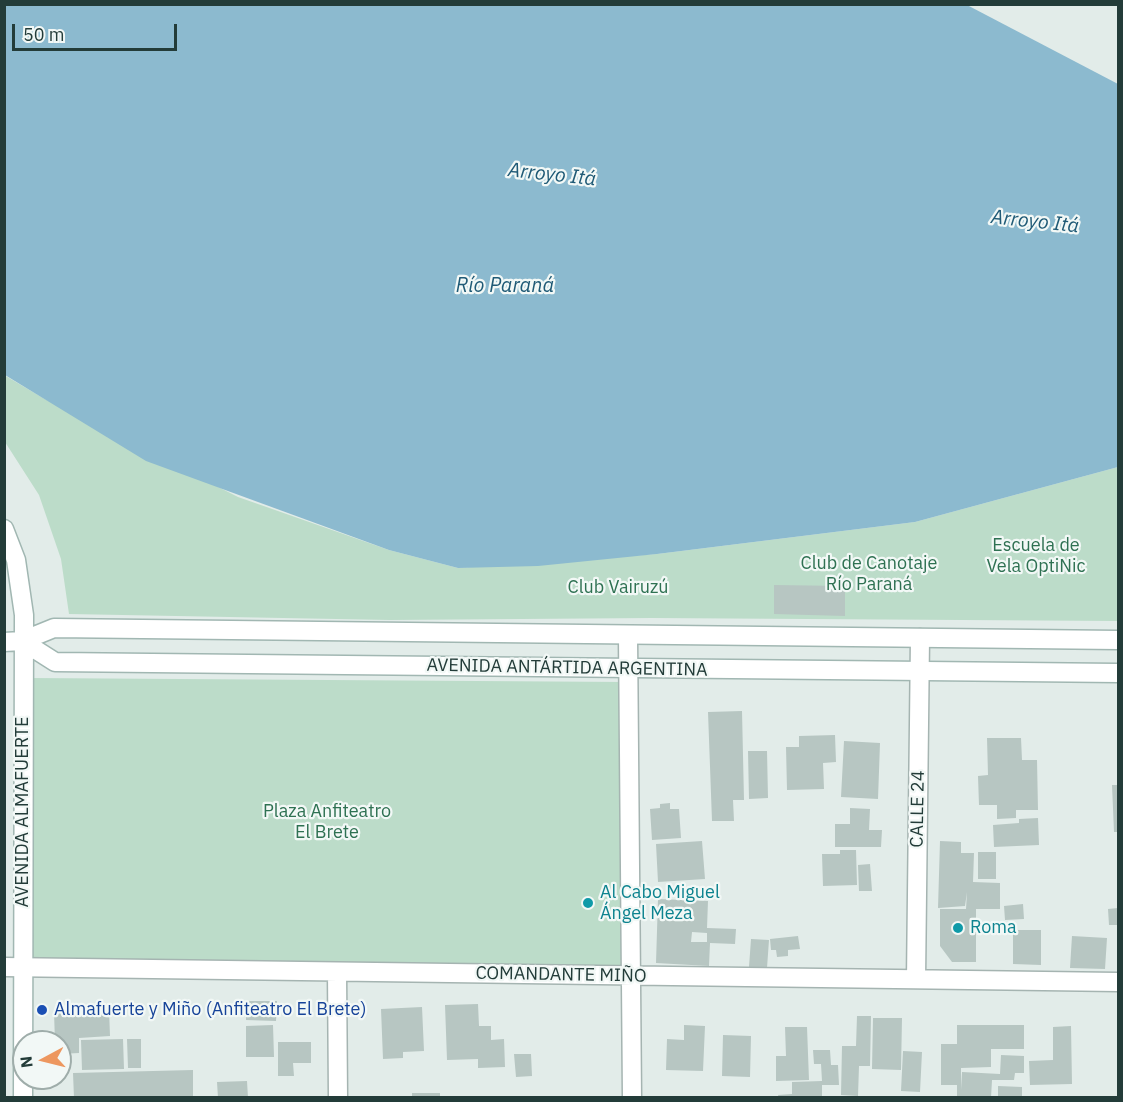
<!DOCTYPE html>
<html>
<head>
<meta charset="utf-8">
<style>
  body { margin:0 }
  #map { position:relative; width:1123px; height:1102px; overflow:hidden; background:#e2ece9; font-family:"IBM Plex Sans",sans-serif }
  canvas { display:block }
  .frame { position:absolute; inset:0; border:6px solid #233c39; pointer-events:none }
  .north { position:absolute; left:12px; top:1030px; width:60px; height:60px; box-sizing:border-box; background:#f2f8f6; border:2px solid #9fadaa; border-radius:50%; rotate:263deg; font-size:16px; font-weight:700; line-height:24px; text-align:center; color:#233c39 }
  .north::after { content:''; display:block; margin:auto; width:21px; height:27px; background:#ed975f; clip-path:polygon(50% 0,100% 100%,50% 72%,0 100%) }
  .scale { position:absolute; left:12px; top:24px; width:165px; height:27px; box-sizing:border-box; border:3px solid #233c39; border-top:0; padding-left:8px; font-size:18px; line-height:21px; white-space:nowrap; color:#233c39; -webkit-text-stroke:4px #f2f8f6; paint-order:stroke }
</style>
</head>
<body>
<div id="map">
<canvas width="1123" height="1102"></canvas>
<div class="frame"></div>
<div class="north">N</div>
<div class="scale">50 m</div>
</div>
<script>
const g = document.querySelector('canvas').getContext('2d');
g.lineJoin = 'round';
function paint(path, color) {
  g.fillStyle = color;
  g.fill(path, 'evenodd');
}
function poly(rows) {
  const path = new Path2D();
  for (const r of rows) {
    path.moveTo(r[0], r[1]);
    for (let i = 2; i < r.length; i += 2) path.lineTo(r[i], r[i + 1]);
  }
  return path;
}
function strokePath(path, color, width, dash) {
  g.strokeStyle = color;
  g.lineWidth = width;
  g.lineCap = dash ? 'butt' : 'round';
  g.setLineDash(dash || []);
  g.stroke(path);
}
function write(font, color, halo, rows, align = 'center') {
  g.font = font + ' "IBM Plex Sans",sans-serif';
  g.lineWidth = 4.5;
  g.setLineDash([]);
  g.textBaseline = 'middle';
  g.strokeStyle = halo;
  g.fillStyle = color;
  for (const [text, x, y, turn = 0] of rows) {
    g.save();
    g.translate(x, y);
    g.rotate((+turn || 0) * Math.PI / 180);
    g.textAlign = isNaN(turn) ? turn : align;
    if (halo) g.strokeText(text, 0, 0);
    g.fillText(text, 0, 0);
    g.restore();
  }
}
const green = poly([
  [4,375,43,398,238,497,389,550,458,568,657,554,915,522,1118,467,1118,621,652,618,390,620,69,614,61,559,39,495,5,442],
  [31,678,625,682,624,966,29,962]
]);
const water = poly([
  [5,4,967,5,1118,84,1118,467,915,522,657,554,538,566,458,568,389,550,146,461,5,375]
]);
const building = poly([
  [774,585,845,586,845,616,774,614],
  [742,711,744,800,733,800,734,821,712,821,708,712],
  [835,735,836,762,823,763,824,789,787,790,786,747,799,747,799,736],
  [987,738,1021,738,1022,760,1037,760,1038,810,1016,810,1016,818,997,819,997,805,979,805,978,776,988,775],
  [844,741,880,743,878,799,841,797],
  [748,751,767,751,768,798,749,799],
  [1112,785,1118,785,1118,832,1114,832],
  [670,803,670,809,679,809,681,838,652,840,650,809,660,808,660,804],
  [850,808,870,809,869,830,882,830,881,847,835,847,835,824,850,824],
  [1038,818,1039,845,994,847,993,825,1019,823,1019,819],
  [702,841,705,879,658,882,656,844],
  [940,841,961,842,961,853,974,853,973,882,1000,883,1000,909,976,909,976,962,952,962,940,946,940,909,966,909,967,892,965,906,938,908],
  [840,850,856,850,857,885,823,886,822,854,840,854],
  [978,852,996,852,996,879,978,879],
  [870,864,872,891,859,891,858,865],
  [658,899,708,901,707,928,736,929,735,944,710,943,709,966,656,963],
  [692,932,707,933,707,942,691,942],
  [1023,904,1024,919,1005,920,1004,906],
  [1118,908,1118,925,1109,925,1108,909],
  [1013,930,1041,930,1041,965,1013,964],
  [798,936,800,949,788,950,788,956,777,957,776,950,771,950,770,939],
  [1072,936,1107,938,1105,969,1070,968],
  [751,939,769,940,767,968,749,967],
  [246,1001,277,1001,276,1021,246,1020],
  [478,1004,479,1026,491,1026,491,1040,504,1039,505,1067,478,1068,478,1059,447,1060,445,1005],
  [422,1007,424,1051,403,1052,403,1058,383,1059,381,1009],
  [109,1009,110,1036,79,1038,79,1053,60,1054,60,1042,55,1042,54,1012],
  [857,1016,871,1016,870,1066,859,1066,858,1096,841,1095,842,1046,856,1046],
  [873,1018,902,1018,901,1070,872,1069],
  [273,1025,274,1057,246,1057,246,1026],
  [684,1025,705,1026,703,1071,666,1070,667,1039,684,1040],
  [957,1025,1024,1025,1024,1049,991,1049,991,1067,961,1068,961,1090,962,1072,1000,1074,1001,1055,1024,1056,1024,1073,1015,1073,1014,1080,992,1080,991,1098,957,1098,957,1085,941,1085,941,1044,957,1044],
  [1071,1026,1072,1084,1030,1085,1029,1061,1053,1060,1053,1027],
  [785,1027,807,1027,809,1080,776,1081,776,1056,786,1056],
  [723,1035,751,1036,750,1077,722,1076],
  [123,1039,124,1069,82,1070,81,1040],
  [127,1039,141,1039,141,1068,128,1068],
  [278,1042,311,1042,311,1063,293,1063,294,1076,278,1076],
  [813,1050,830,1050,831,1065,838,1065,839,1085,822,1085,822,1096,779,1098,778,1095,792,1094,792,1082,822,1081,821,1064,814,1064],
  [903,1051,922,1052,920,1092,901,1091],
  [514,1054,531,1054,532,1076,516,1077],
  [193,1070,193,1098,74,1098,73,1073],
  [247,1081,248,1098,218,1098,217,1082],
  [998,1086,1022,1087,1022,1098,998,1098],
  [412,1093,440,1093,440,1098,412,1098]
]);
const street = poly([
  [628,636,632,1098],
  [4,967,1118,982],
  [337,972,338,1098],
  [916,979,920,638]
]);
const secondary = poly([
  [4,529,16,560,24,615,23,1098],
  [22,641,55,662,1118,673],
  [4,642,22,641,54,628,1118,640]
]);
const markers = [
  [588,903,6,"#0f9aa8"],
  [958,928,6,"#0f9aa8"],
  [42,1010,6,"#1a4fb4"]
];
const parkNames = [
  ["Escuela de",1036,546],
  ["Vela OptiNic",1036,567],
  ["Club de Canotaje",869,564],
  ["Río Paraná",869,585],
  ["Club Vairuzú",618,588],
  ["Plaza Anfiteatro",327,812],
  ["El Brete",327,833]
];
const streetNames = [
  ["AVENIDA ANTÁRTIDA ARGENTINA",567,668,1],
  ["CALLE 24",918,809,-89],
  ["AVENIDA ALMAFUERTE",23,812,-90],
  ["COMANDANTE MIÑO",561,975,1]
];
const cultureNames = [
  ["Al Cabo Miguel",600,893],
  ["Ángel Meza",600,914],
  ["Roma",970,928]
];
const transitNames = [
  ["Almafuerte y Miño (Anfiteatro El Brete)",54,1010]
];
const waterNames = [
  ["Arroyo Itá",552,175,6],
  ["Arroyo Itá",1035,222,6],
  ["Río Paraná",505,286]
];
paint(green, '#bcdcc9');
paint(water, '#8cbacf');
paint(building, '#b7c6c2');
strokePath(street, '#a5b4b1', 21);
strokePath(secondary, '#a1b7b2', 21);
strokePath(street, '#fff', 18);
strokePath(secondary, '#fff', 18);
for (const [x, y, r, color] of markers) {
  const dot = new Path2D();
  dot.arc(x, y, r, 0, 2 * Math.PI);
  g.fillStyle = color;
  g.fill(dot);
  strokePath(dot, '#f2f8f6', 2);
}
write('18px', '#2e7152', '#f2f8f6', parkNames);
write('18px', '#233c39', '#f2f8f6', streetNames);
write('18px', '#0d838f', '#f2f8f6', cultureNames, 'left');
write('18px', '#164399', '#f2f8f6', transitNames, 'left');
write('italic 20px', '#1f5a76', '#f2f8f6', waterNames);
</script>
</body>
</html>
